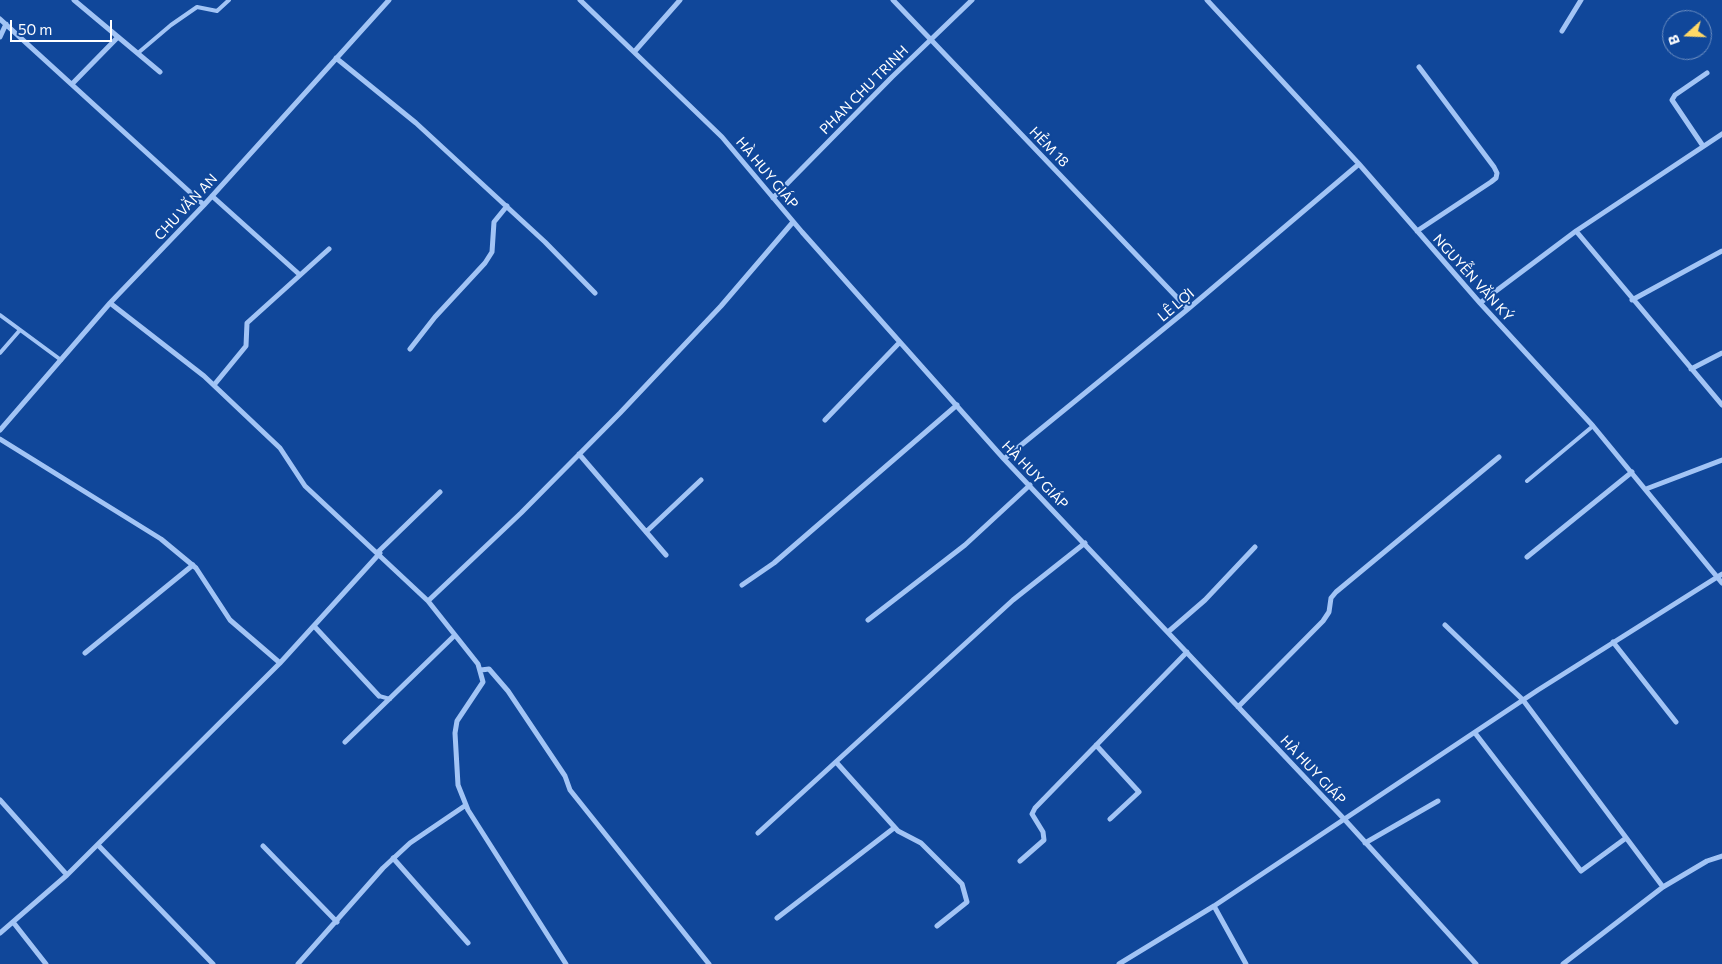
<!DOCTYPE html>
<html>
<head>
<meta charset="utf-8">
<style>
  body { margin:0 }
  #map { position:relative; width:1722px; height:964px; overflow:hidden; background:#10479a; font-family:Commissioner,sans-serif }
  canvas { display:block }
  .north { position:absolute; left:1662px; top:10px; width:50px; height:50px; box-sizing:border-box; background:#10479a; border:1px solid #7091c2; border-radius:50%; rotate:250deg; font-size:14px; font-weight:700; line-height:20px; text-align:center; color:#fff }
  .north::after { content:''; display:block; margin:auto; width:18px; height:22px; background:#ffd866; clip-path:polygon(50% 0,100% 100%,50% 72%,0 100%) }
  .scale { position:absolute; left:10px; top:20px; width:102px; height:22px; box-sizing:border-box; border:2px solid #fff; border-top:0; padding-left:6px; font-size:15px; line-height:18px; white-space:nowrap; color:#fff; -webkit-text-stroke:4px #10479a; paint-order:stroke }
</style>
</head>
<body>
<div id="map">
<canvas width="1722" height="964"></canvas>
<div class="north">B</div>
<div class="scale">50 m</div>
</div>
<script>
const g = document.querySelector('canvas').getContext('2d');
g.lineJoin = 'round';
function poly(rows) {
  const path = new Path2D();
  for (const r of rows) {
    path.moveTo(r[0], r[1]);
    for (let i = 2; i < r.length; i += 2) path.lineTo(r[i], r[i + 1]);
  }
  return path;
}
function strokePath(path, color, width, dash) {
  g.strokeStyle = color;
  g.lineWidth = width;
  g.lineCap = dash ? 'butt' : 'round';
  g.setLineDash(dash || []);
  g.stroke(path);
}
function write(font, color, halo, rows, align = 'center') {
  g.font = font + ' Commissioner,sans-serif';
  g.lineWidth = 4;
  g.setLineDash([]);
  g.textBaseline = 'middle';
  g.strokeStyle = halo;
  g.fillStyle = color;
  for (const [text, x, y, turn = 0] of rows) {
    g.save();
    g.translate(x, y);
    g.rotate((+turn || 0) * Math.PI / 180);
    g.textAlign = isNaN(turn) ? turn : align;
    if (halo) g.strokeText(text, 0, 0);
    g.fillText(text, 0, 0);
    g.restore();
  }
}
const lane = poly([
  [138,53,171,25,197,7,217,11,229,0],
  [0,315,61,360],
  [0,353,20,330],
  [1527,481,1593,426],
  [379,696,390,699]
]);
const street = poly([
  [74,0,160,72],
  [580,0,722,137,802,232,1004,459,1345,820,1476,964],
  [893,0,1188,309],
  [1207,0,1359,164,1480,303,1593,426,1722,583],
  [0,19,204,205],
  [1562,31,1581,0],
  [0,37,6,24],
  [635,51,680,0],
  [336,58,416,123,545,242,595,293],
  [72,84,118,37],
  [1722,134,1576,231,1722,405],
  [1703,146,1672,100,1675,95,1707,73],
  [212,196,300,275],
  [773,198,892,77,972,0],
  [1417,231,1491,182,1496,178,1497,173,1494,167,1419,67],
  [1632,300,1722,251],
  [110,303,204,376,280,448,305,486,428,601,478,664,483,682,457,721,455,733,458,785,468,810,566,964],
  [1480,303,1576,231],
  [410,349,435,317,485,263,492,252,494,222,507,206],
  [1691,369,1722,353],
  [214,385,246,346,247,323,329,249],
  [825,420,900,342],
  [0,430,110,303,204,205,389,0],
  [0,439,161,539,196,568,230,620,280,663],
  [579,454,666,555],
  [1004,459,1188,309,1359,164],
  [1646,489,1722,460],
  [646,532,701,480],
  [378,552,440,492],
  [1527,557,1632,472],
  [742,585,774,563,957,405],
  [428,601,521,513,620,413,721,306,793,222],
  [868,620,965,545,1030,485],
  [1445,625,1523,700,1663,887],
  [314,626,379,696],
  [1168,632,1205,600,1255,547],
  [1613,642,1676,722],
  [85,653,193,565],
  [481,670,489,669,508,691,565,776,570,790,709,964],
  [1238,707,1323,621,1329,612,1331,598,1336,592,1499,457],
  [1475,733,1581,871,1626,838],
  [345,742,454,636],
  [1096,745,1139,792,1110,819],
  [836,762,898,831,921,843,962,884,967,902,937,926],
  [0,800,67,875],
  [758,833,1013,600,1085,543],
  [1365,843,1438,801],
  [98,845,213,964],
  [263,846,337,922],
  [393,858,468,943],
  [1020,861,1044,840,1043,832,1032,814,1035,808,1187,652],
  [1214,906,1246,964],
  [777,918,894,828],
  [13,922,46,964],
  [0,933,67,875,280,663,380,553],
  [298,964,383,868,410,843,466,805],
  [1119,964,1214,906,1538,690,1722,574],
  [1563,964,1663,887,1707,861,1722,856]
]);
const streetNames = [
  ["PHAN CHU TRINH",864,90,-45],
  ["HẺM 18",1049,147,46],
  ["HÀ HUY GIÁP",767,173,50],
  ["CHU VĂN AN",186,207,-47],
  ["NGUYỄN VĂN KÝ",1473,278,48],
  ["LÊ LỢI",1176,305,-40],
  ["HÀ HUY GIÁP",1035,475,46],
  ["HÀ HUY GIÁP",1313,770,47]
];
strokePath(lane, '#a2c4f5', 4);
strokePath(street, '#a2c4f5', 5);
write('14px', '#fff', '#10479a', streetNames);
</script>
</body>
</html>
